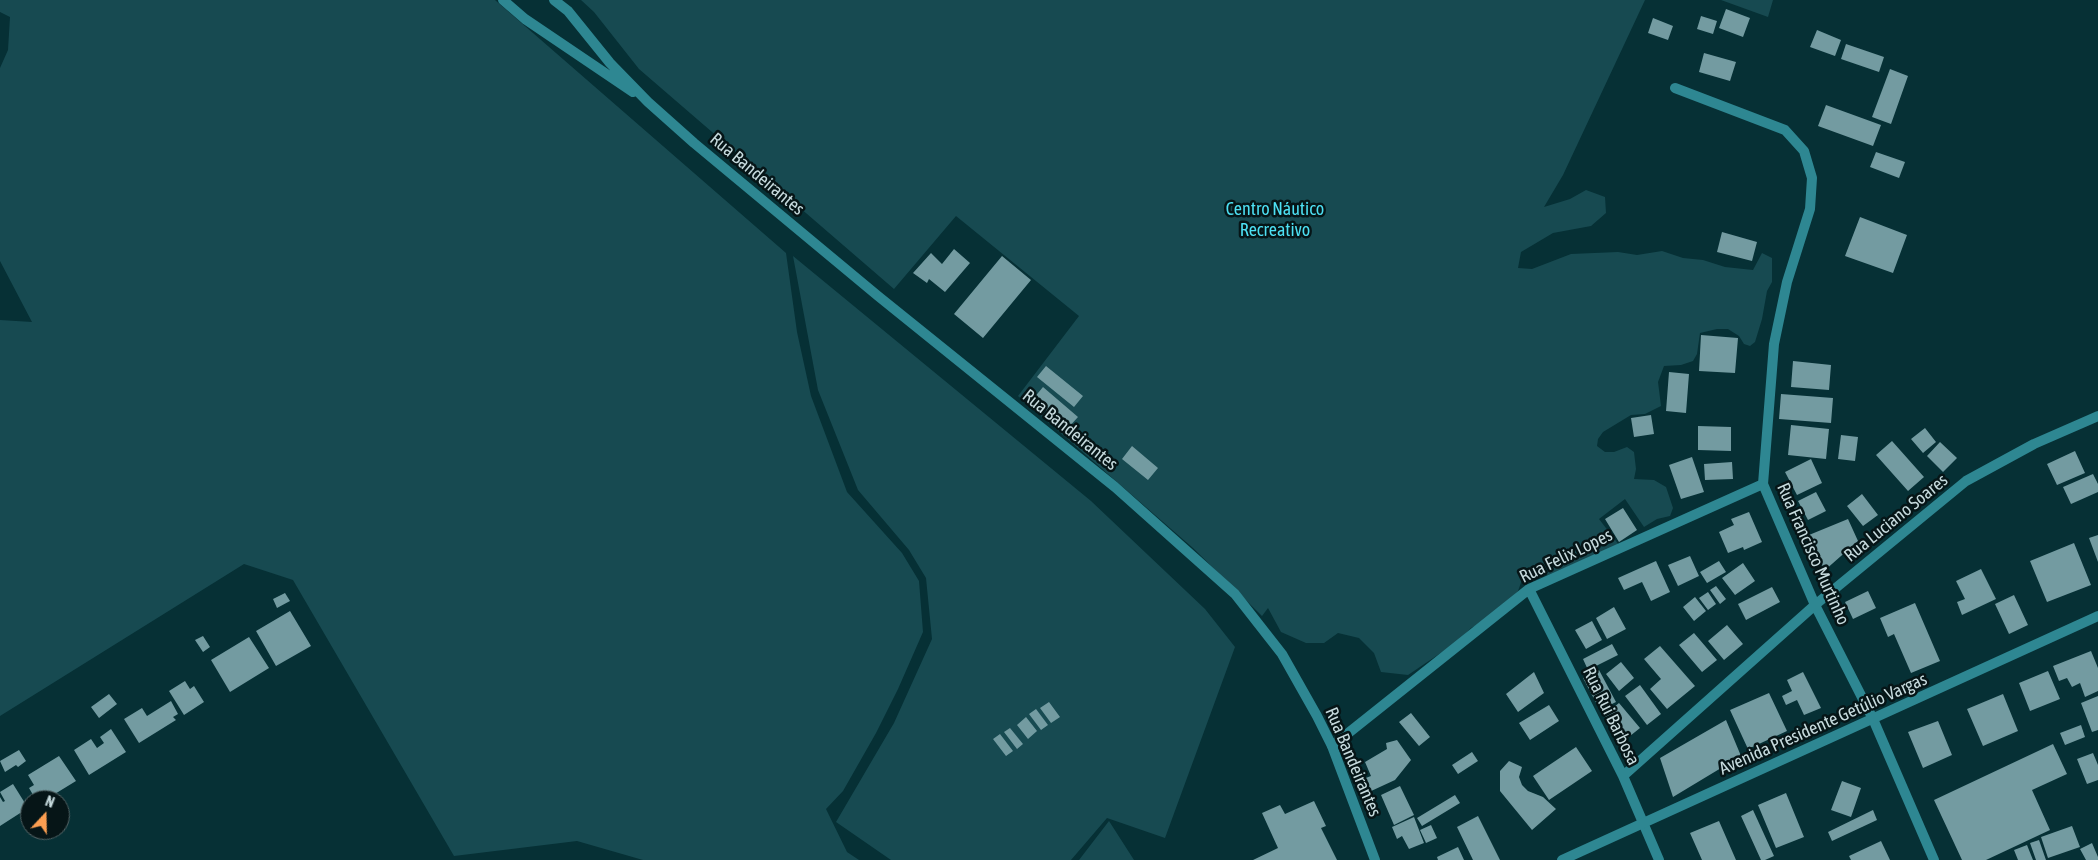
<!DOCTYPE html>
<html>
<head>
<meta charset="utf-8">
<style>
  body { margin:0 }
  #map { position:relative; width:2098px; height:860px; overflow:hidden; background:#063035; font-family:"Asap Condensed",sans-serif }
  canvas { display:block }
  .north { position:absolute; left:20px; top:790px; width:50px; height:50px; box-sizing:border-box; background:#061517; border:1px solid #536466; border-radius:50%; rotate:21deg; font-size:14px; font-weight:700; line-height:20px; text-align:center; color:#c6dadd }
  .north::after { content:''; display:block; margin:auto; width:18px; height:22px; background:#fb9e51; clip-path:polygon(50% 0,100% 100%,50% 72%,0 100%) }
</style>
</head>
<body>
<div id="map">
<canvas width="2098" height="860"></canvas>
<div class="north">N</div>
</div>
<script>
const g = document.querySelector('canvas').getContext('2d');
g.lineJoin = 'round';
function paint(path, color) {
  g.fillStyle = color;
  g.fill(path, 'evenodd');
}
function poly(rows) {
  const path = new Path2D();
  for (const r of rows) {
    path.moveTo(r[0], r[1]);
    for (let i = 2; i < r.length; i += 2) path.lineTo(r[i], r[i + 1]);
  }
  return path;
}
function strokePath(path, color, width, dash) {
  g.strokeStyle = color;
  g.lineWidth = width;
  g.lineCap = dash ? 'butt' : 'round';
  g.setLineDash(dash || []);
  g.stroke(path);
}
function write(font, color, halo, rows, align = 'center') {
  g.font = font + ' "Asap Condensed",sans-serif';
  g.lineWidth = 5;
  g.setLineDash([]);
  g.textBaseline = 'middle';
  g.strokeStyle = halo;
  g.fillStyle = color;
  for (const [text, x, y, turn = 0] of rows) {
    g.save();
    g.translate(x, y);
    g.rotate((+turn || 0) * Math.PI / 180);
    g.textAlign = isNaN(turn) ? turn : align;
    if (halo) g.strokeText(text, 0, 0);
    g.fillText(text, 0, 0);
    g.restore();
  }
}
const green = poly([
  [0,0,495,0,786,253,797,332,811,396,847,492,902,553,919,581,923,632,898,689,876,733,843,791,826,809,847,852,859,860,643,860,577,841,454,856,293,580,244,564,0,716,0,320,32,322,0,261,0,68,8,50,10,17,0,12],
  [581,0,1645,0,1563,175,1544,207,1570,199,1586,190,1605,197,1606,213,1591,226,1553,233,1521,252,1518,268,1532,269,1571,254,1618,252,1637,255,1662,251,1683,258,1703,260,1725,267,1753,270,1762,253,1772,258,1772,282,1767,291,1762,319,1755,342,1750,346,1744,344,1739,336,1728,329,1717,329,1700,333,1697,354,1693,361,1681,365,1664,366,1658,382,1661,406,1645,414,1631,415,1603,432,1598,439,1597,446,1605,452,1614,452,1627,447,1634,452,1636,469,1634,479,1654,480,1666,487,1673,508,1670,516,1657,519,1644,527,1625,499,1599,519,1619,545,1548,575,1540,571,1531,572,1523,577,1518,591,1504,606,1485,621,1471,628,1457,642,1408,675,1381,672,1374,653,1359,638,1338,633,1324,643,1306,643,1281,632,1268,608,1262,616,1193,548,1018,396,1079,316,956,216,894,289,639,69,594,12],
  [1721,0,1773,0,1768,17],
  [793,256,1091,501,1205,609,1235,647,1165,838,1107,818,1071,860,891,860,836,822,894,723,932,639,926,578,909,550,858,490,818,390],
  [1109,821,1134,860,1079,860]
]);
const building = poly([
  [1726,9,1750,18,1743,37,1719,28],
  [1701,16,1717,21,1713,34,1697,29],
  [1653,18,1673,26,1668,40,1648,33],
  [1817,30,1841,40,1835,56,1810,47],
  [1846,44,1884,57,1879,72,1841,59],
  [1704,53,1736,62,1730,81,1699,72],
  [1890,69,1908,76,1891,124,1872,117],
  [1826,105,1881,125,1873,146,1818,126],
  [1876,152,1905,162,1899,178,1870,167],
  [1860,217,1907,235,1893,273,1845,256],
  [1722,232,1757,242,1752,261,1717,252],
  [954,249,970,263,945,292,929,279,927,283,913,273,931,253,942,264],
  [1002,256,1031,280,983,338,954,314],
  [1701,335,1738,338,1735,373,1699,371],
  [1793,361,1831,365,1829,390,1791,387],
  [1046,366,1083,396,1074,407,1037,377],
  [1669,372,1689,374,1686,413,1666,411],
  [1043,387,1078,417,1067,429,1033,399],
  [1781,394,1833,398,1831,423,1779,419],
  [1651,415,1654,434,1634,437,1631,418],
  [1791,425,1829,429,1826,459,1788,455],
  [1698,426,1731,427,1731,451,1698,450],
  [1925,428,1936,442,1923,453,1911,439],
  [1841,435,1858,437,1855,461,1838,459],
  [1892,441,1924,477,1908,491,1876,455],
  [1940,442,1957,458,1943,472,1927,456],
  [1132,446,1158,468,1148,480,1122,459],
  [2075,451,2085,473,2057,485,2047,464],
  [1692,457,1704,492,1681,499,1669,465],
  [1811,459,1822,483,1797,495,1785,472],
  [1732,462,1733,479,1705,480,1704,464],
  [2093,474,2098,484,2098,492,2071,504,2063,487],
  [1816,492,1826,511,1808,520,1798,501],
  [1862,494,1878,515,1863,526,1847,506],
  [1623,508,1637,530,1619,542,1605,519],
  [1749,512,1762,542,1744,550,1743,547,1728,553,1719,532,1734,525,1731,519],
  [1848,519,1858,541,1824,571,1809,535],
  [2098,535,2098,562,2089,538],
  [2074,543,2091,585,2047,602,2030,561],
  [1690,556,1699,576,1678,586,1668,565],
  [1656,561,1670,592,1651,601,1642,582,1624,590,1618,578],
  [1719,561,1726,572,1707,583,1700,572],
  [1743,563,1755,581,1735,595,1722,578],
  [1981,569,1996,599,1962,615,1957,602,1965,599,1956,581],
  [1716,586,1726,599,1720,604,1710,590],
  [1772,587,1780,602,1746,620,1738,604],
  [1868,591,1876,608,1853,619,1845,602],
  [1708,592,1716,604,1708,610,1699,598],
  [285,593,290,601,277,608,273,599],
  [2014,595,2028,625,2009,634,1995,604],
  [1695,597,1706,611,1694,621,1683,607],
  [1915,603,1940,661,1911,673,1894,634,1888,637,1880,618],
  [1614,607,1626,629,1607,639,1596,618],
  [290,611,311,646,276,666,256,631],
  [1592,621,1602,640,1586,649,1575,630],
  [1727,625,1743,644,1724,660,1708,641],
  [1694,633,1717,660,1702,672,1679,645],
  [203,636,210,647,203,652,195,640],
  [249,637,269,668,230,692,211,660],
  [1612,644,1618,655,1588,670,1583,659],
  [1660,646,1695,686,1667,709,1650,689,1661,679,1644,659],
  [2091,651,2098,668,2098,691,2085,697,2080,683,2072,687,2067,678,2059,681,2053,666],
  [1621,662,1634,678,1619,691,1606,674],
  [1599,670,1616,702,1600,710,1583,678],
  [2048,671,2060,699,2030,711,2019,683],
  [1534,672,1544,693,1518,712,1506,694],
  [1803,672,1821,708,1804,715,1797,700,1786,705,1782,696,1792,691,1787,680],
  [185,681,190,689,194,686,204,702,184,715,169,691],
  [1640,685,1661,714,1647,725,1625,696],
  [1769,693,1787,731,1748,749,1730,710],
  [109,694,117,704,99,718,91,707],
  [2003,694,2018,731,1983,746,1967,709],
  [2098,696,2098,730,2092,732,2081,703],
  [171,701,178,714,173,717,176,720,139,743,124,719,142,708,147,716],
  [1049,702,1060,717,1051,723,1040,708],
  [1619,703,1640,728,1625,740,1604,715],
  [1549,705,1559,721,1530,740,1519,723],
  [1036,709,1048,725,1041,730,1029,714],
  [1411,713,1430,737,1419,746,1399,722],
  [1026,717,1037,731,1028,739,1017,725],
  [1726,720,1741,756,1673,797,1660,758],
  [1938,721,1952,755,1923,768,1908,732],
  [2081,725,2085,737,2065,745,2060,733],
  [1010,728,1023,744,1017,749,1004,732],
  [111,729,126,752,89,775,74,750,91,739,97,748,104,743,100,737],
  [1000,734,1013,751,1006,756,993,739],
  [1397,740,1411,760,1395,780,1369,792,1363,779,1371,776,1365,762,1387,749,1386,743],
  [2053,744,2067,774,2032,790,2050,830,1986,860,1962,860,1934,800],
  [1576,747,1592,771,1549,800,1533,776],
  [19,750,26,761,18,767,16,765,5,772,0,761],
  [1472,752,1478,761,1458,774,1452,765],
  [2093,753,2098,765,2098,780,2087,784,2077,759],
  [59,756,76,781,45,800,36,800,29,788,34,785,28,775],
  [1509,761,1522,767,1519,777,1522,785,1528,791,1543,797,1556,809,1532,830,1500,791,1500,771],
  [1842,781,1861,788,1851,817,1831,810],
  [13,784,28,808,0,826,0,797,3,802,5,801,0,792],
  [1400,786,1414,815,1394,825,1381,795],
  [1786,793,1804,837,1776,848,1758,805],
  [1455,795,1460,803,1422,826,1417,818],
  [1314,801,1326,826,1321,828,1337,860,1253,860,1278,848,1262,813,1280,805,1285,814],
  [1753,810,1774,856,1765,860,1761,860,1741,816],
  [1873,810,1877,820,1832,841,1828,832],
  [1478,816,1500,860,1473,860,1457,827],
  [1414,817,1424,843,1409,849,1402,836,1397,839,1392,827],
  [1719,821,1736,860,1702,860,1690,833],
  [1431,825,1437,838,1426,843,1420,830],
  [2072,826,2080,847,2048,858,2041,837],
  [2039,840,2046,860,2036,860,2030,843],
  [1881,841,1890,860,1851,860,1849,856],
  [2092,843,2098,857,2098,860,2086,860,2080,849],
  [2027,845,2033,860,2018,860,2014,850],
  [1458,847,1464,860,1438,860,1437,857]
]);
const minor = poly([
  [1675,88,1785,130,1804,151,1812,178,1810,209,1787,282,1774,344,1763,484,1815,605,1873,719,1934,860],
  [1529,589,1623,776,1659,860],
  [1332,746,1529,589,1763,484],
  [1623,776,1815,605,1966,481,2034,444,2098,416]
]);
const tertiary = poly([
  [503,0,525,19,633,92],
  [554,0,568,11,610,63,648,102,694,143,878,296,1115,487,1235,594,1282,654,1317,716,1332,746,1375,860],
  [1562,860,2098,616]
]);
const streetNames = [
  ["Rua Bandeirantes",757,174,40],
  ["Rua Bandeirantes",1070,430,39],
  ["Rua Luciano Soares",1896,518,-39],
  ["Rua Francisco Murtinho",1813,554,66],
  ["Rua Felix Lopes",1566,556,-26],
  ["Rua Rui Barbosa",1611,716,64],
  ["Avenida Presidente Getúlio Vargas",1823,724,-24],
  ["Rua Bandeirantes",1353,762,67]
];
const parkNames = [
  ["Centro Náutico",1275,209],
  ["Recreativo",1275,230]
];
paint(green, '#174a51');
paint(building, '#739ba1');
strokePath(minor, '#2e8792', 10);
strokePath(tertiary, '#2e8792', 10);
write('18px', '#c6dadd', '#061517', streetNames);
write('18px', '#4de0f3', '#061517', parkNames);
</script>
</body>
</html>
